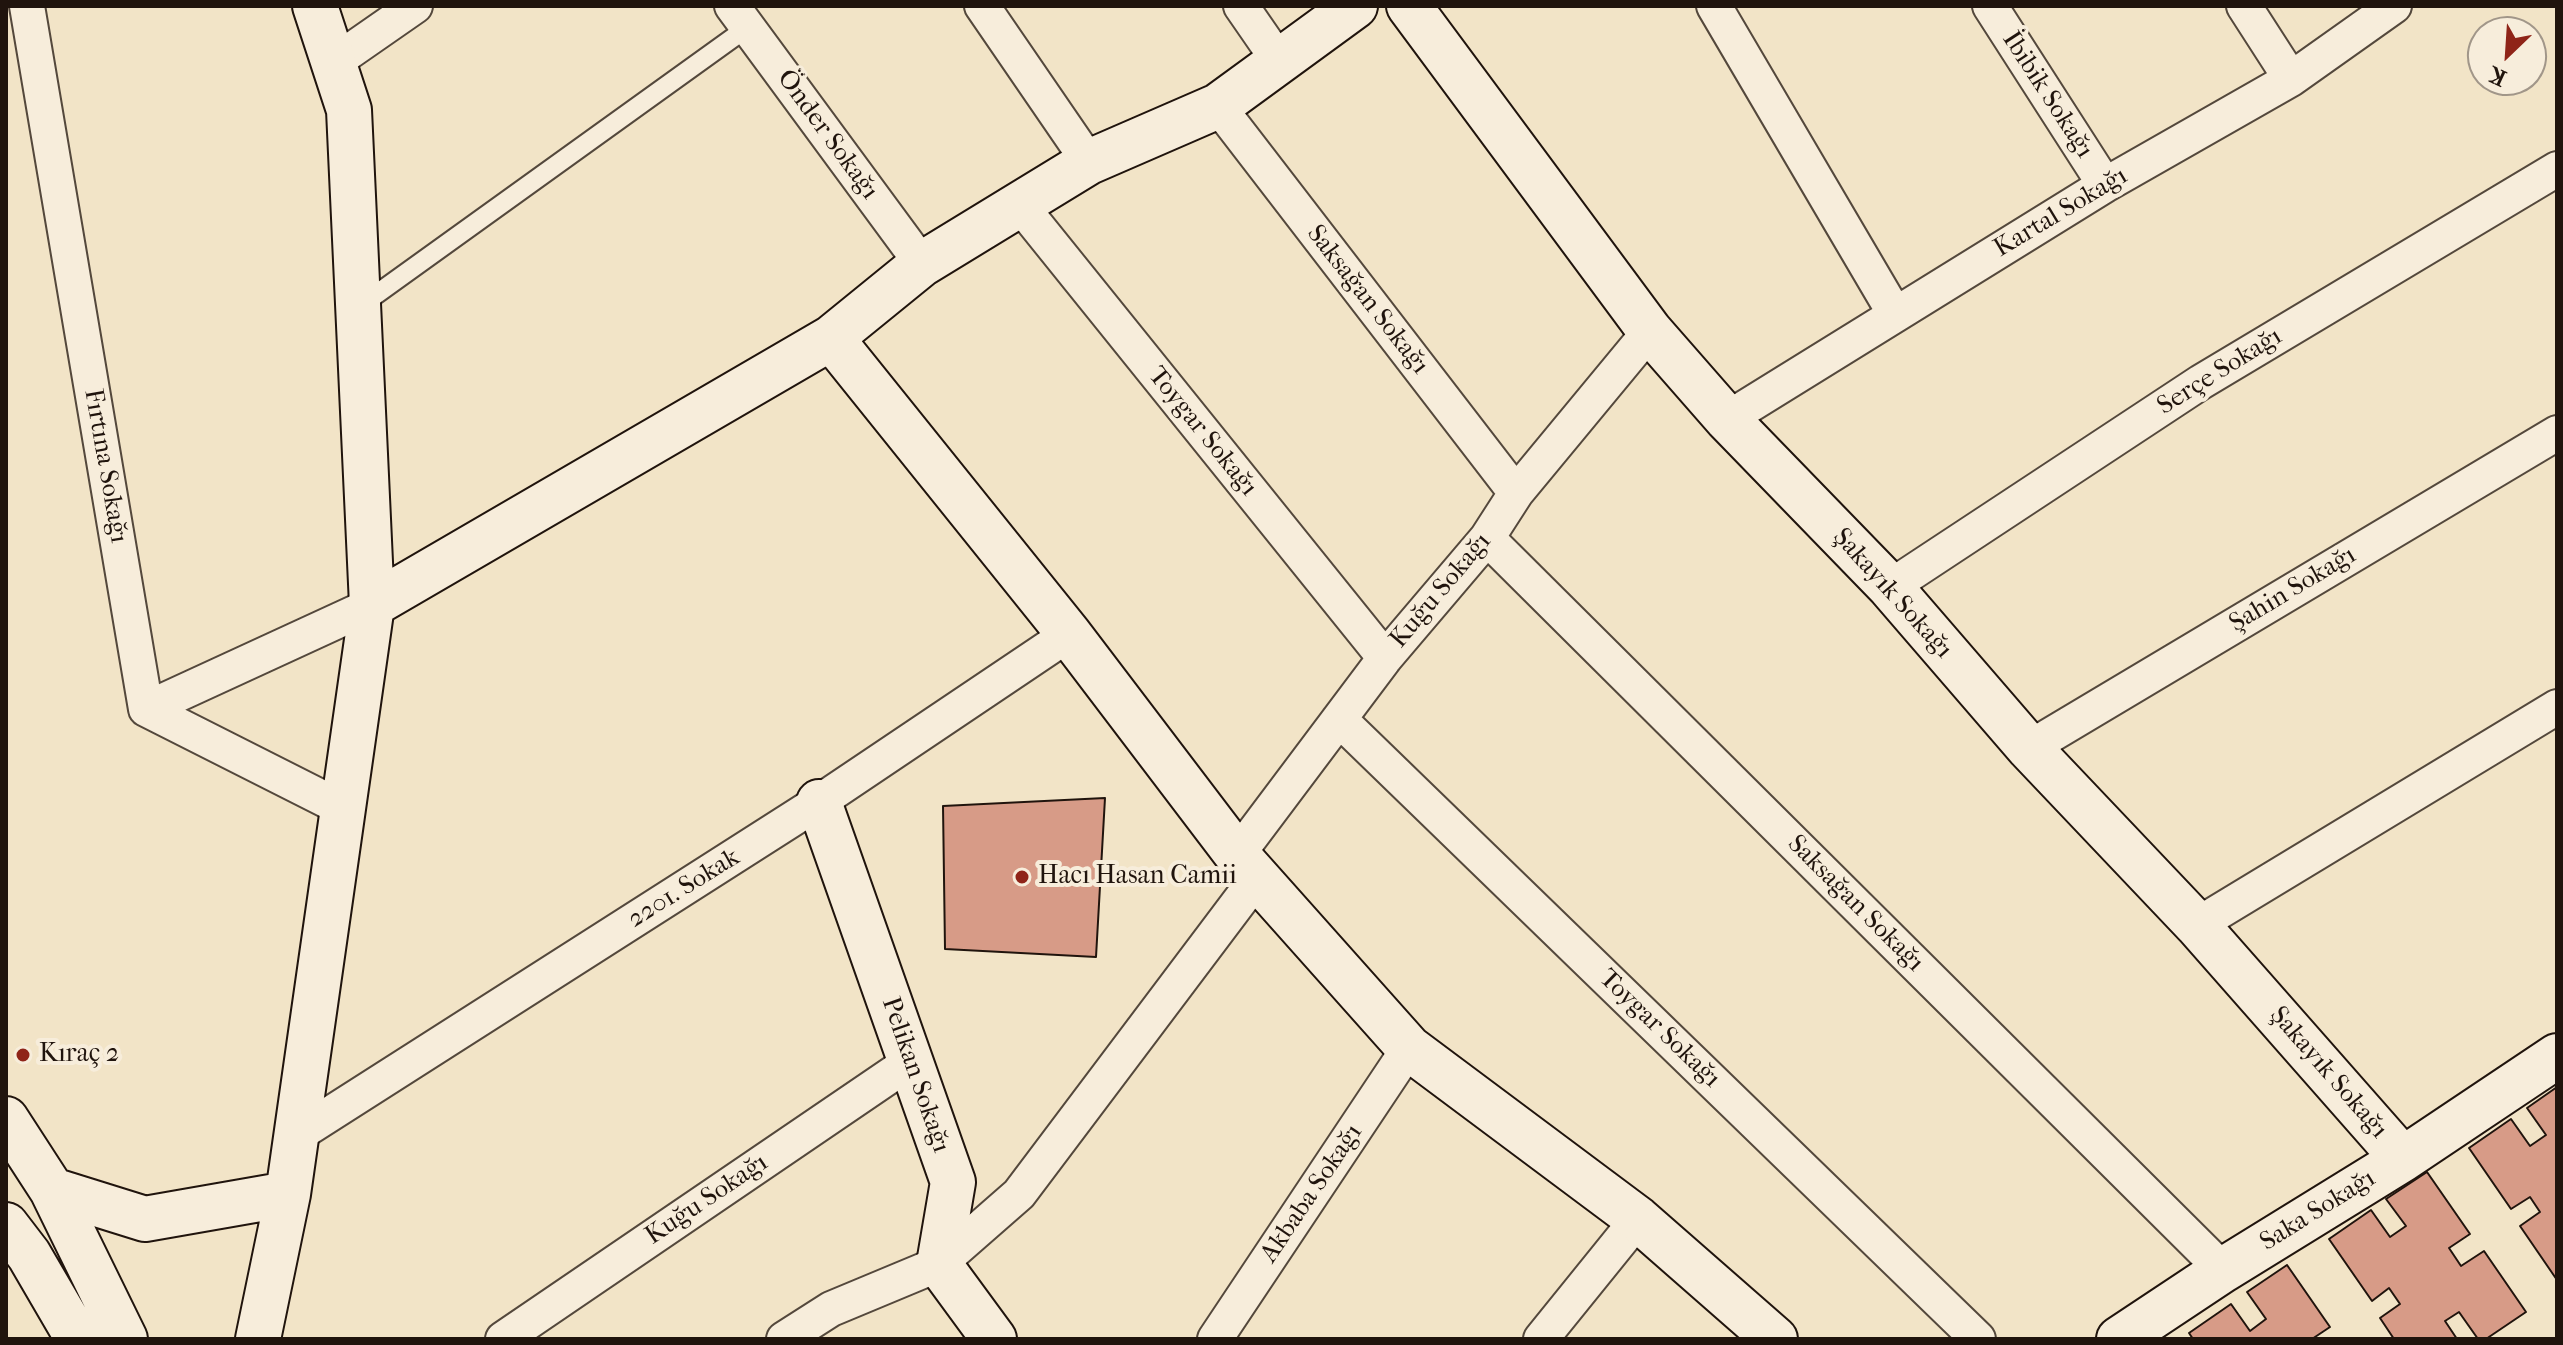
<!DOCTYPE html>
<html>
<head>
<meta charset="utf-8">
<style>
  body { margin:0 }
  #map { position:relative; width:2563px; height:1345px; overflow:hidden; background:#f2e4c7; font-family:"IM FELL French Canon",serif }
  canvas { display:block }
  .frame { position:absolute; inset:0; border:8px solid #20140d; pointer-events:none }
  .north { position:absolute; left:2467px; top:16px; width:80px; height:80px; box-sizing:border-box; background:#f7eddb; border:2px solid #a19689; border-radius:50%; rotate:205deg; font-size:22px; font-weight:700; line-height:32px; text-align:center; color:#20140d }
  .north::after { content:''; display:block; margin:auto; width:28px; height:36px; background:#8f2418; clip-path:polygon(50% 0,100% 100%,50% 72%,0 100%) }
</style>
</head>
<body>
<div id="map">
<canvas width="2563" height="1345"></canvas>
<div class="frame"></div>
<div class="north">K</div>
</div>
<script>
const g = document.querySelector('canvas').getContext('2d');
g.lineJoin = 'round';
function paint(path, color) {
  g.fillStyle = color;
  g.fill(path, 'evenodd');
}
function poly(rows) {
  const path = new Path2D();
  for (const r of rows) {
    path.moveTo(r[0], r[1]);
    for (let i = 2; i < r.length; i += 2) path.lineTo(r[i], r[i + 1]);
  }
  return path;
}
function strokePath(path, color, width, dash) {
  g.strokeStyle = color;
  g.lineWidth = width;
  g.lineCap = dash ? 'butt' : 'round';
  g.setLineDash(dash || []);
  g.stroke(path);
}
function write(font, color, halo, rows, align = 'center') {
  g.font = font + ' "IM FELL French Canon",serif';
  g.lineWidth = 8;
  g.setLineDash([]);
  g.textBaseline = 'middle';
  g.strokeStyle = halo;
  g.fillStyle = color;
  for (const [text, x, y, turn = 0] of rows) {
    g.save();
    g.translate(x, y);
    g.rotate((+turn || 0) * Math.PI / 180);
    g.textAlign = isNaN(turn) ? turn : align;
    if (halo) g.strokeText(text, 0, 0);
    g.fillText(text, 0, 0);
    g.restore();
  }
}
const building = poly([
  [1105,798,1096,957,945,949,943,806,1105,798],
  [2557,1087,2557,1280,2520,1226,2540,1212,2530,1197,2511,1209,2469,1148,2511,1119,2530,1146,2546,1135,2527,1108,2557,1087],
  [2427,1172,2470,1234,2449,1248,2461,1266,2484,1251,2526,1312,2486,1339,2478,1339,2459,1312,2445,1321,2457,1339,2394,1339,2380,1318,2400,1304,2389,1288,2372,1301,2329,1239,2371,1210,2390,1237,2406,1226,2386,1199,2427,1172],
  [2287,1265,2330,1327,2312,1339,2193,1339,2189,1333,2231,1304,2250,1331,2266,1319,2247,1292,2287,1265]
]);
const lane = poly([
  [360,306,748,27]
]);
const street = poly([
  [27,6,146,709,342,808],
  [732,6,922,264],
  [982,6,1089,162],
  [1241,6,1279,61],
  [1714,6,1895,314],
  [1990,6,2105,185],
  [2244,6,2291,79],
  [333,63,415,6],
  [1218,106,1516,493],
  [1020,205,1385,658],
  [1727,419,2105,185,2291,79,2394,6],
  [1487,538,2223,1270],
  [1890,587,2201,382,2557,169],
  [146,709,372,605],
  [1339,719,1978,1339],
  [2029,748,2557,433],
  [1237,855,1385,658,1487,538,1516,493,1650,331],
  [2197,925,2557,707],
  [294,1137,819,802,1069,634],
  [503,1339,910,1062],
  [784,1339,831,1309,939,1264,1019,1194,1257,878],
  [1215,1339,1409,1048],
  [1541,1339,1638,1219]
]);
const secondary = poly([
  [1409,6,1650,331,1727,419,1890,587,2029,748,2197,925,2403,1159],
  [831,338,1069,634,1237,855,1409,1048,1638,1219,1775,1339],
  [372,605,831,338,922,264,1089,162,1218,106,1355,6],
  [819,802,953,1182,939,1264,994,1339],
  [6,1119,52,1190,125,1339],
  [52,1190,145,1219,288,1194],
  [6,1225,29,1255,78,1339],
  [258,1339,288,1194,372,605,349,110,315,6],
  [2119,1339,2223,1270,2403,1159,2557,1056]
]);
const markers = [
  [1022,877,8,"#8f2418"],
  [23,1055,8,"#8f2418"]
];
const streetNames = [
  ["İbibik Sokağı",2047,95,57],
  ["Önder Sokağı",827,135,54],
  ["Kartal Sokağı",2061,213,-31],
  ["Saksağan Sokağı",1367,300,52],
  ["Serçe Sokağı",2220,372,-32],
  ["Toygar Sokağı",1202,432,51],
  ["Fırtına Sokağı",105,466,80],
  ["Şahin Sokağı",2293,590,-31],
  ["Kuğu Sokağı",1441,591,-50],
  ["Şakayık Sokağı",1892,594,48],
  ["2201. Sokak",684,889,-32],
  ["Saksağan Sokağı",1855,904,45],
  ["Toygar Sokağı",1659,1029,44],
  ["Şakayık Sokağı",2328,1073,49],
  ["Pelikan Sokağı",915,1075,71],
  ["Akbaba Sokağı",1312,1194,-56],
  ["Kuğu Sokağı",707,1200,-34],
  ["Saka Sokağı",2318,1211,-32]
];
const poiNames = [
  ["Hacı Hasan Camii",1038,877],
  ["Kıraç 2",39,1055]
];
paint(building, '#d79b87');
strokePath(building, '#20140d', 2);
strokePath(lane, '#54483c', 22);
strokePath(street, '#54483c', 38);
strokePath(secondary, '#20140d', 48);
strokePath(lane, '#f7eddb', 18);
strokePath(street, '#f7eddb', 34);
strokePath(secondary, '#f7eddb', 44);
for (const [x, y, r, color] of markers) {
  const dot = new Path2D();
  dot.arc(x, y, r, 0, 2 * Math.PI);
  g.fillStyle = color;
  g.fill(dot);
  strokePath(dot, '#f7eddb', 3);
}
write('26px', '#20140d', '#f7eddb', streetNames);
write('26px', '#20140d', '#f7eddb', poiNames, 'left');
</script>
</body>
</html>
